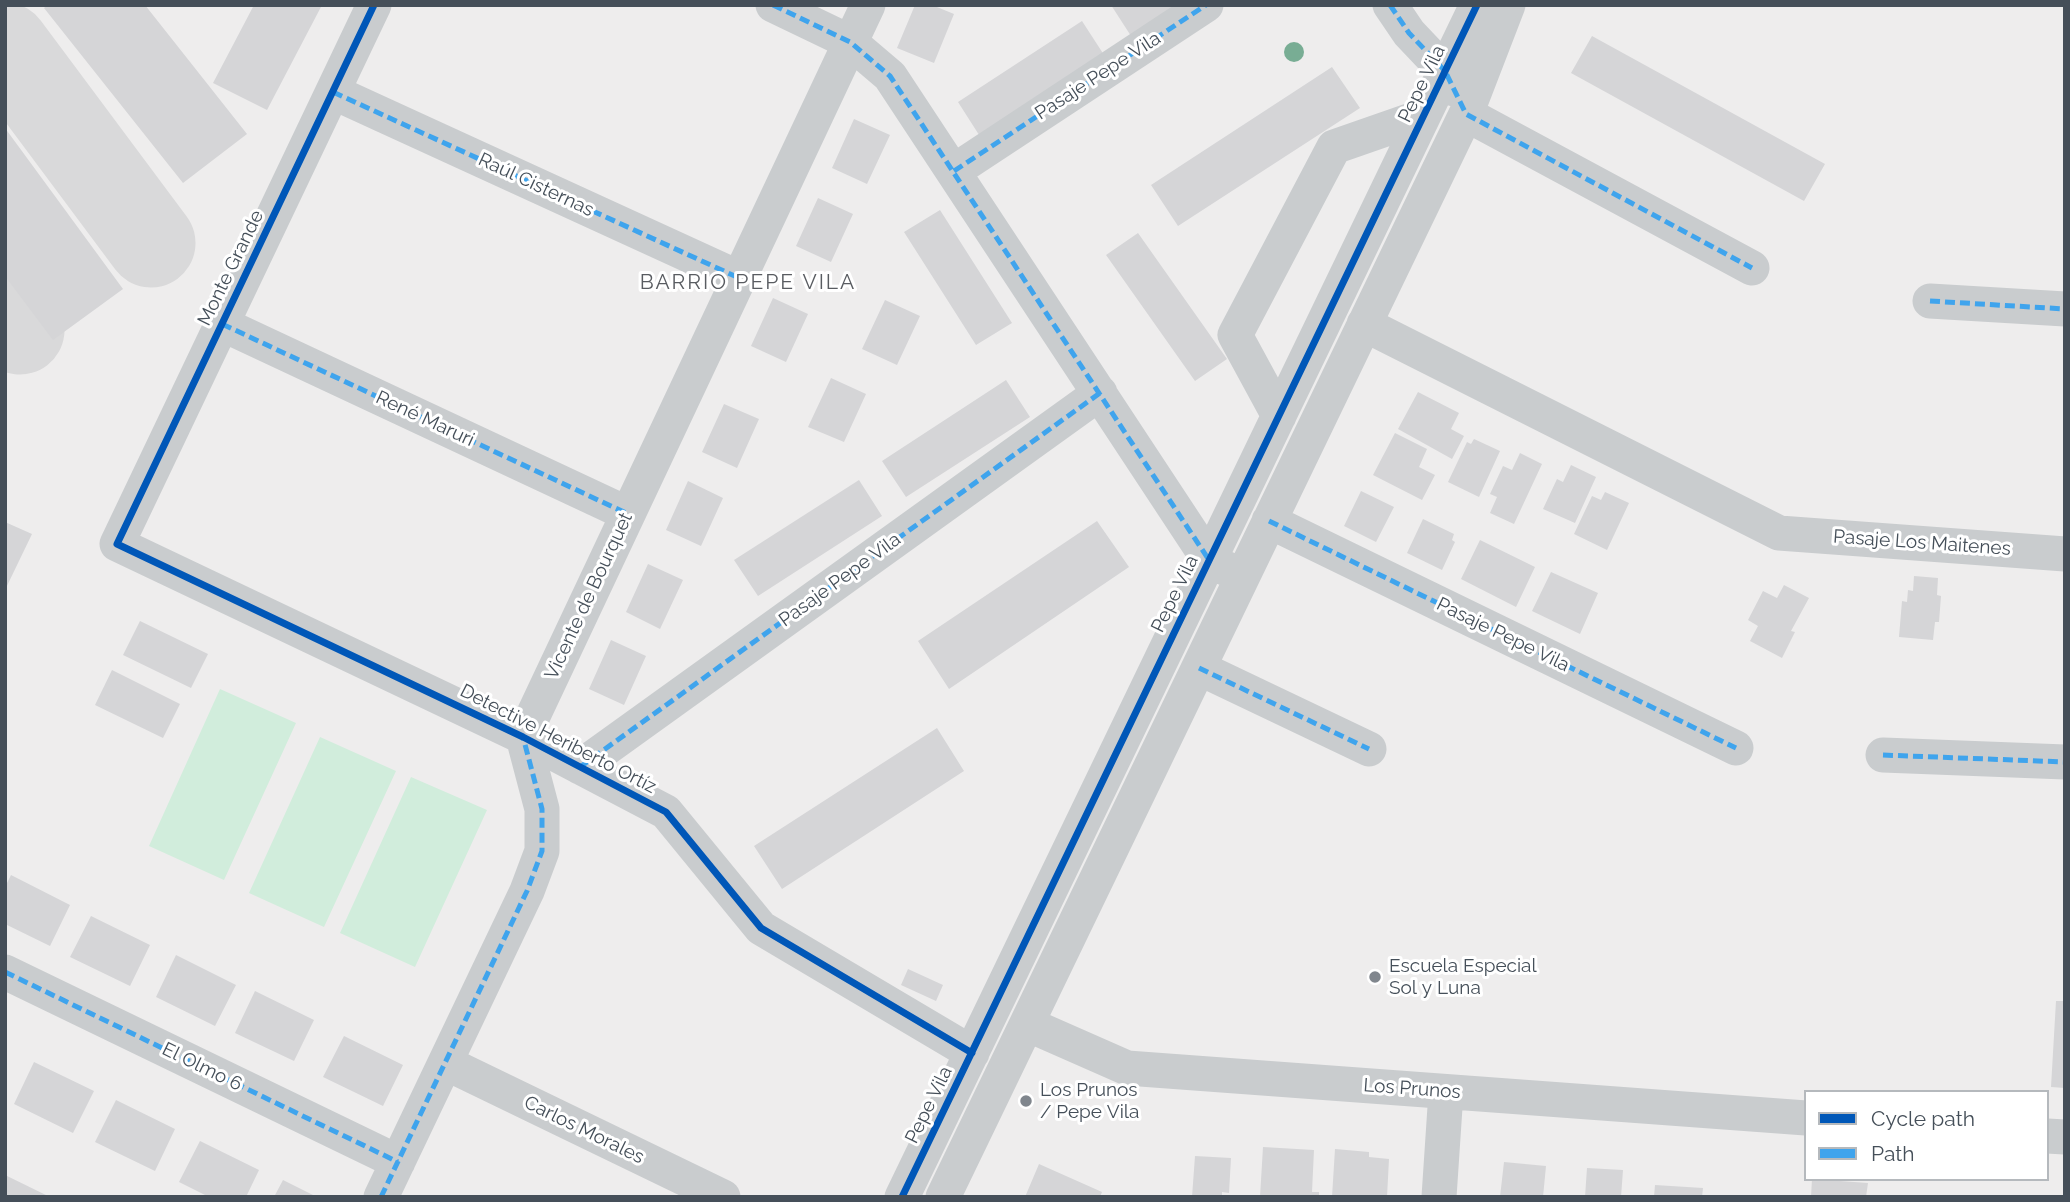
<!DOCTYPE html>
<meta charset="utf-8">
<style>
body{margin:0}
#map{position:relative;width:2070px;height:1202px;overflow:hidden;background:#eeeded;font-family:Raleway,sans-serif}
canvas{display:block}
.frame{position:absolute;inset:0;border:7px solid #454f59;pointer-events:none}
.legend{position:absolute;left:1804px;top:1090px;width:245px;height:91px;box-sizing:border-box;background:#fff;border:2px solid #b5b9bd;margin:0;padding:9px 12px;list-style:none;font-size:21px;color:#454f59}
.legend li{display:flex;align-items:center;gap:14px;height:35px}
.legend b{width:35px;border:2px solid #b5b9bd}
</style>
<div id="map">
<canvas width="2070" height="1202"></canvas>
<div class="frame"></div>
<ul class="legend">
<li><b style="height:9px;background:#0057b8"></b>Cycle path</li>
<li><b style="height:9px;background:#3fa4ed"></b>Path</li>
</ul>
</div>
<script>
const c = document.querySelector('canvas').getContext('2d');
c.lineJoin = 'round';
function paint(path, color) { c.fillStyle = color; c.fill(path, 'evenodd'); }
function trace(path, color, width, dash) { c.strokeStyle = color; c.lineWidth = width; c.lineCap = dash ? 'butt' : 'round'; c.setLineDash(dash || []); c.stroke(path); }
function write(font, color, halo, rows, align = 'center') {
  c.font = font + ' Raleway,sans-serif'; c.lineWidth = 6; c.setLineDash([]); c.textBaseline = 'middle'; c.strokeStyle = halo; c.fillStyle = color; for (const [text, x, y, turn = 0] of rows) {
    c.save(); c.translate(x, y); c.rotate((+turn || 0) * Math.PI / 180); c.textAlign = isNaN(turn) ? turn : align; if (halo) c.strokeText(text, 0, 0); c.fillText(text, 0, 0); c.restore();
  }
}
paint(new Path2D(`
 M220,689L296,723L224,880L149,846Z
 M320,737L396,771L324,927L249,893Z
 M411,777L487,810L415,967L340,933Z`), '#d1eddc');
trace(new Path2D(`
 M5,47L151,243
 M5,311L20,330`), '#d9d9da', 89);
paint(new Path2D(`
 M47,5H145L247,134L183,183L44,8Z
 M254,5H322L267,110L213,83Z
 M915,5H932L954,14L934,63L897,48Z
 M1111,5H1178L1131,36Z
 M1082,21L1106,58L981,138L958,102Z
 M1592,36L1825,164L1804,201L1571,73Z
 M1332,67L1360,108L1178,226L1151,185Z
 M854,119L890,135L867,184L832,168Z
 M5,128L123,289L53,340L5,276Z
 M818,198L853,214L831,262L796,246Z
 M940,210L1012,323L976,345L904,232Z
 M1138,233L1227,359L1195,381L1106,255Z
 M773,298L808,314L786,362L751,346Z
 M885,300L920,316L897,365L862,349Z
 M831,378L866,394L844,442L808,427Z
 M1006,380L1030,417L906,497L882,461Z
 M1418,392L1459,413L1451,429L1464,436L1452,459L1398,429Z
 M724,404L759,419L737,468L702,452Z
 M1395,433L1427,449L1419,467L1435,475L1422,500L1373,475Z
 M1474,439L1500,451L1479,497L1448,482L1467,442L1471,444Z
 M1520,453L1542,464L1514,524L1490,513L1497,497L1490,494L1503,466L1512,470Z
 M1571,465L1596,477L1575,523L1543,509L1557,479L1563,482Z
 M859,480L882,516L758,596L734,560Z
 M688,481L723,498L701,546L666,530Z
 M1361,491L1394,507L1376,542L1344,526Z
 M1605,492L1629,503L1607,550L1574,534L1592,496L1601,500Z
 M1423,519L1454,534L1452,540L1455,542L1442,570L1407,553Z
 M1097,521L1129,567L949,689L918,641Z
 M5,522L32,534L5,590Z
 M1480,540L1535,567L1516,607L1461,579Z
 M648,564L683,580L660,629L626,612Z
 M1551,572L1598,593L1580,634L1532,611Z
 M1914,576L1938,578L1937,595L1941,596L1939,622H1935L1933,640L1899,637L1902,601L1907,602L1908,590L1913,591Z
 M1784,585L1809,598L1791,631L1795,632L1782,658L1750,641L1758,626L1748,620L1763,591L1777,598Z
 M140,621L208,654L191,688L123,655Z
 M611,640L646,656L624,705L589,689Z
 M112,670L180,704L163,738L95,705Z
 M937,728L964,771L782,889L754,846Z
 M11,875L70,905L50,946L5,924V887Z
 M91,916L150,945L130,986L70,957Z
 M176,955L236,985L215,1026L156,997Z
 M908,969L943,985L936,1001L901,985Z
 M255,991L314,1020L294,1061L235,1033Z
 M2056,1001H2065V1088L2051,1087Z
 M344,1036L403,1065L383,1106L323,1077Z
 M34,1062L94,1091L73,1133L14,1104Z
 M116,1100L175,1129L155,1171L95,1142Z
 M200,1141L259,1170L246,1197H209L179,1182Z
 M1263,1147L1314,1150L1312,1192H1319V1197H1260Z
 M1335,1149L1369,1152V1157L1389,1159L1387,1197H1332Z
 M1195,1156L1231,1158L1229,1193L1222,1192V1197H1192Z
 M1504,1162L1546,1166L1543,1197H1500Z
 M1039,1164L1102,1192L1100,1197H1025Z
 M1587,1168L1623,1170L1621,1197H1585Z
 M5,1175L50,1197H5Z
 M1812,1179L1868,1183L1866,1197H1811Z
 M283,1180L317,1197H274Z
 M1655,1185L1703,1188L1702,1197H1654Z`), '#d5d5d7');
trace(new Path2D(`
 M374,5L117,544L523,737L666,812L761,928L972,1053
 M773,5L850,42L890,76L1209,560L1227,569
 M1390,5L1409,33L1445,71L1454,89
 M333,92L739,278
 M1466,114L1752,268
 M954,171L1206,5
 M1930,301L2065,309
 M222,324L628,514
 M1364,324L1779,533L2065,554
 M1279,416L1235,335L1334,147L1423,116
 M1269,521L1736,748
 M1199,668L1369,749
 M1883,755L2065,762
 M580,767L1100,393
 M5,972L398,1162
 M1027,1024L1127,1068L1806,1118
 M446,1063L723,1197
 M2047,1136L2065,1137
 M381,1197L527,891L542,851V809L523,737L868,5
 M902,1197L1477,5
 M943,1197L1466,114L1508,5
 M1439,1197L1446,1092`), '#c9ccce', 35);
trace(new Path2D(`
 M773,5L850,42L890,76L1209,560
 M1390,5L1409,33L1445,71L1466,114L1752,268
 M333,92L739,278
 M954,171L1206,5
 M1930,301L2065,309
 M222,324L628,514
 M1269,521L1736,748
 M1199,668L1369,749
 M1883,755L2065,762
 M580,767L1100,393
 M5,972L398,1162
 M381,1197L527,891L542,851V809L523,737`), '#3fa4ed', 5, [10, 5]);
trace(new Path2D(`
 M374,5L117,544L523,737L666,812L761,928L972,1053
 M902,1197L1477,5`), '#0057b8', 7);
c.fillStyle = '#78ad94';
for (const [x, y] of [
 [1294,52]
]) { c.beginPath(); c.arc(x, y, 10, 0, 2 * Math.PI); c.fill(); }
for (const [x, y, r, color] of [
 [1375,977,7,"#80868d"],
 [1026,1101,7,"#80868d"]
]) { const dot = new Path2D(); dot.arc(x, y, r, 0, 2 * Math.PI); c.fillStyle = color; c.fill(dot); trace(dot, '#fff', 2.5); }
write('19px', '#454f59', '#fff', [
 ["Pasaje Pepe Vila",1098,76,-33],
 ["Pepe Vila",1422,84,-64],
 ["Raúl Cisternas",536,185,25],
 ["Monte Grande",231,268,-64],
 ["René Maruri",425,419,25],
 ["Pasaje Los Maitenes",1922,543,4],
 ["Pasaje Pepe Vila",840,580,-36],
 ["Pepe Vila",1175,594,-64],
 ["Vicente de Bourquet",589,596,-65],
 ["Pasaje Pepe Vila",1503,635,26],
 ["Detective Heriberto Ortíz",558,739,27],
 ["El Olmo 6",202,1067,26],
 ["Los Prunos",1412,1089,4],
 ["Pepe Vila",929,1105,-64],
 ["Carlos Morales",584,1130,26]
]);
write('19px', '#454f59', '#fff', [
 ["Escuela Especial",1389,966],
 ["Sol y Luna",1389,988],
 ["Los Prunos",1040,1090],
 ["/ Pepe Vila",1040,1112]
], 'left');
c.letterSpacing = '2px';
write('21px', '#595c61', '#fff', [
 ["BARRIO PEPE VILA",748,283]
]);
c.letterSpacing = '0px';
</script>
